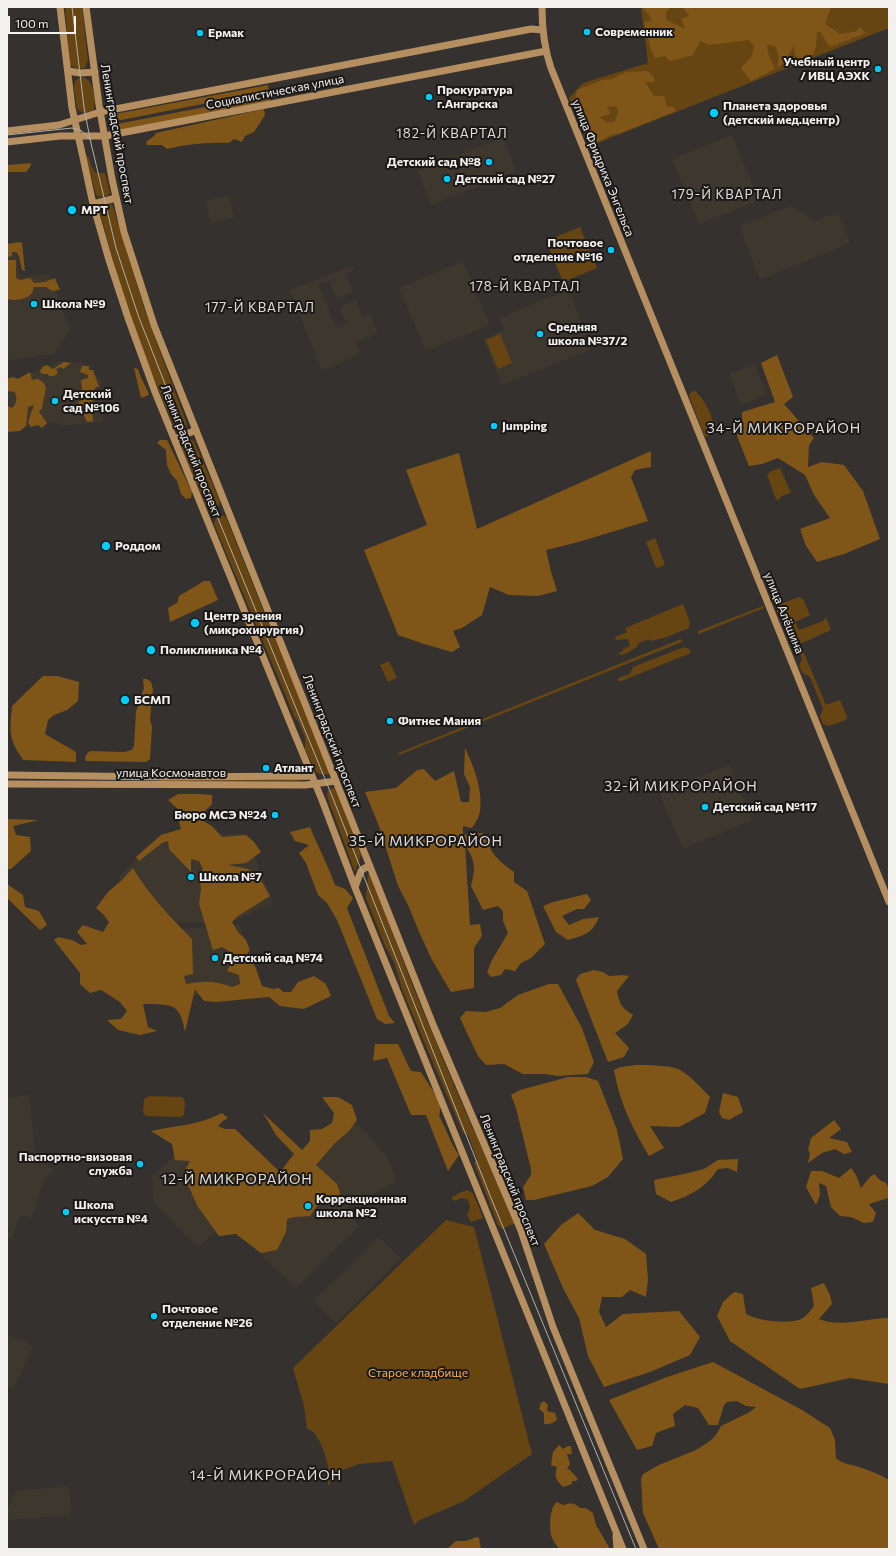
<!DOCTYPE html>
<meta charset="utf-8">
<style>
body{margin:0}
#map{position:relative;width:896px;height:1556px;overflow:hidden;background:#34312e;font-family:Commissioner,sans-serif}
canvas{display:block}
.frame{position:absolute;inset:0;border:8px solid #f3f1ee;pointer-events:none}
.scale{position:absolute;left:8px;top:16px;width:68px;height:18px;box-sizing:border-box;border:2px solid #f3f1ee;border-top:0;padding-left:5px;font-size:12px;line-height:14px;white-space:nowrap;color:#f3f1ee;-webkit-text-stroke:3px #1b1918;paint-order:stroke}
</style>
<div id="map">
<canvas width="896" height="1556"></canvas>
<div class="frame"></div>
<div class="scale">100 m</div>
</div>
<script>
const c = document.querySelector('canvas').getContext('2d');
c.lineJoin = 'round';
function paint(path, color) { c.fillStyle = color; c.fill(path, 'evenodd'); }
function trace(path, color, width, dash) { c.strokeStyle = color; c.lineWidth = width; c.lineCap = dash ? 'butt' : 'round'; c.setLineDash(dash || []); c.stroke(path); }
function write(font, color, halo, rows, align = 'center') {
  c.font = font + ' Commissioner,sans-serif'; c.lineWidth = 4; c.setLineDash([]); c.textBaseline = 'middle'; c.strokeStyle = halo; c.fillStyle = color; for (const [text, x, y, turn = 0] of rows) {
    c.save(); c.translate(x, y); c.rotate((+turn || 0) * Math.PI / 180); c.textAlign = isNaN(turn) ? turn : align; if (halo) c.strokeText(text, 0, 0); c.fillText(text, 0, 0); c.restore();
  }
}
paint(new Path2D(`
 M732,135L759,200L699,224L672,159Z
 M503,137L516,171L431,205L417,171Z
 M228,195L234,217L211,224L205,201Z
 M790,206L804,213L814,221L838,212L850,243L760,280L739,226Z
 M7,245H15L20,277L50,274L70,330L54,354L7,360Z
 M463,261L490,325L426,351L399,288Z
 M351,266L355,270L346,274L353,292L336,299L329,280L319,284L336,328L346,324L339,307L356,300L363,317L373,313L371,319L378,333L356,343L360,354L322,371L290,290Z
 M565,291V292L569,291L592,349L502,385L483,339L504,330L499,318Z
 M61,361L84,363L101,380L103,422L62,426L57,422L9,429V381Z
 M754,364L767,394L741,405L729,374Z
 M729,765L752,820L683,849L659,793Z
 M162,834H246L273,903L230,923H167L120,880V875Z
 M239,924L262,987L184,997L179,929Z
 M29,1095L35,1152L53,1171L43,1182L32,1218L20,1215L12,1239L7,1238V1098Z
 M358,1124L387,1156L397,1182L352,1204L346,1208L359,1226L296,1288L238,1233L348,1126Z
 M195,1145L216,1231L198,1248L154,1202L152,1176L182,1148Z
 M379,1237L401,1259L336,1323L314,1301Z
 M7,1335L24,1340L33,1347L14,1388L7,1387Z
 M69,1486L71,1515L7,1520V1509L16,1491Z`), '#3e372e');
paint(new Path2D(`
 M65,7H82L88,60L85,68L77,69L70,65Z
 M641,7H889V28L590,146L569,98L583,83L648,63Z
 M82,77C95,80 95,100 94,110L83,113L77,109L74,88L75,81L79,78Z
 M86,156L89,157L91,166L96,173H105L110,193C106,198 101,198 96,195Z
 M109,203L111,204L113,207L145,311L187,424L186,428L178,430L174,426L146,359L126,303L116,272L99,209L102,206Z
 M580,227L597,268L563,282L546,241Z
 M500,334L512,363L498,369L486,340Z
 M695,391C705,399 717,422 712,434L705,437L689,396L691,392Z
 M190,439L194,441L220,501L219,506L210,508L206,506L182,448L184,441Z
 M780,468L791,493L781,496L779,500L776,499L767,475L771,471Z
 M222,515L226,517L264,612L331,774L321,775L316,772L305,749V738L298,721L295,718L214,524L216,518Z
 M655,538L665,565L656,568L646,542Z
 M799,597L803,599L810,615L795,622L799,630L823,621L826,617L831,630L800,644L826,705L840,700L847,716L846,720L829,726L823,724L820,717L823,709L810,677L803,673L799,666L802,659L797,645L790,643L776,608L777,605Z
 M683,604L690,622L689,628L664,638L651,641L650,639L638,643V646L629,652L622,655L618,653L623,651V649L630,646L628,639L616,640L615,637L627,632L625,628Z
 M763,606L764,608L699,634L698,633V631Z
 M681,639L682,642L399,755L398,753Z
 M684,647L689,649L691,653L619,682L618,678L630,674L633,667Z
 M389,661L397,678L388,682L380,665Z
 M160,779H301V781H160Z
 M336,787L361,855L355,872L327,796L328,790Z
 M368,874H370L415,992L455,1088L514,1221V1224L502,1229L498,1225L474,1163L477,1159L468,1135L463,1133L403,992L394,962L386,948L366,898Z
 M149,1096L182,1097L185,1101L184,1115L180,1117L146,1116L143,1112L144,1099Z
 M467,1190L473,1193L483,1218L471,1222L467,1215L470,1208L468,1200L462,1198L454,1201L451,1198L459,1193Z
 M446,1220L474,1227L532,1454L464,1501L418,1521L414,1525L392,1461L359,1464L337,1472L328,1486C328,1480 329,1472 328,1466C326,1456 318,1430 307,1429L304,1406L293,1368Z`), '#674513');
paint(new Path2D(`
 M642,7H671L666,12V19C672,24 679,25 685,29L681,19L689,16L684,9L685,7H831L825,24L840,34L854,32L860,27L866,33L830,47L820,32H817L816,47L813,55L800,59L795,55L794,45L785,62L777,68L779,58L776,47L767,44L768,53L775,69L751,81L741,68L752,56L754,46L749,40L710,45L700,41L693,55L670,61L665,56L655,58L651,50L644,22L652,21L650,16Z
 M648,71L654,78V82H645L654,96H664L667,106L674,107L676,111L620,133L610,135L600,141L590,142L574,107L577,90L603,80L612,79L626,72ZM617,106L618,113L615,121L608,123L599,117L610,114V112L607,107Z
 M268,85L270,101L118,131L117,124L257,97L258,93L116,121L115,114Z
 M264,109L265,115L254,132L245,136L242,142L234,139L229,143C209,142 187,144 167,149L162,145H147L146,142L154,136L156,133Z
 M31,163L30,167L26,172H7V165Z
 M20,242L22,243L25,271L22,270L19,256L16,252H12V256L7,257V244Z
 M7,260H16V278L20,280L30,278L34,283L45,282L55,278L60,290L52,291L46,287H34C33,289 33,292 32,293C27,300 14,301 7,299Z
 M777,355L793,397L784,404L814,438L809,445L808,467L822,462L844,465L863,491L880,539L844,554L817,562L806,546L800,529L830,518L814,495L805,475L778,458L762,464L749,466L737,436L742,421V412L775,402L761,363Z
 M64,362L71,363L63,369L61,367L56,369L58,373L54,376H49L48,374H43L40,372L42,367L47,365L53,369Z
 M82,366H89V370H93L99,387H96L91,395L95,407L92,410L93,421L87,422L84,415L83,405L79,404L78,402L82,400L83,397L81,380L88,378V375L80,372Z
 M134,368L138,369C140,378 146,386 149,394L147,396L141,398Z
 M30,372L32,380L38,379L44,383L46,388L42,408L39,412L47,423L42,428L38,425L31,427L28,422L34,405L28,407L26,426L20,431L7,432V406L12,408C17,403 17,399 15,392L7,391V379L13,377L18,379Z
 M160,440H167L192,492L191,498L186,499L181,494L177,481L171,474L167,465L166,450L157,443Z
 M651,451V467L635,470L631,477L648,521L575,543L546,550L551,572L557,591L538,596L509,595L490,587L482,615L462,628L453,631L460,647L452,652L424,644L398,635L364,550L427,525L406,470L459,453L477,529Z
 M204,581H210L218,600L170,622L168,608L177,603L179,596Z
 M43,676H57L79,682L78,701L67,710L54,715L48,720L45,734L76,752V762L23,760C20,755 17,751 15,747C8,734 11,719 12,706Z
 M143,679H147L151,682L153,689L150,720L152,726L150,759L146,762L86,761L85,759L86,755L90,751L124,752L132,750L134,746L136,711L140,702V697L144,689Z
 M465,748C474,767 483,790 480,811C479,818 475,823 472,828L463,826V835L483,833C488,840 488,843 491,850C496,859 506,866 514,872V882L527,891L545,944L531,958L521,963L515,971L505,969L501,975L491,977L487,972L492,960L508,933L503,921V911L498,906L483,910L471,886C476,867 475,861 465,845L470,925L480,924L482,936L474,948V988L451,992L432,960L420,934L408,905L398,886L379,826L365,792L396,788L417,770L424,769L435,781L454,771L461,802H469L470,787L464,774Z
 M178,794H198L212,795V804L205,811L207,816L203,821L212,826L222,837L246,835L254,842L261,852L246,863L228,865L248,869L259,877L270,896L238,916L232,922L238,932L246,940L250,950L246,955L255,966L262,986L273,989L279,988L283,992H291L298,982L314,976L326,984L331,996L304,1009L280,1006L269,997L216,1002L204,1001L195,989L185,1032C180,1001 170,1005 143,1004L148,1027L157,1031L140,1035L118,1030L107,1020L121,1019L127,1011L120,1002L101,990L90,993L80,984V973L54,940L58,937L72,940L81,945L87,944L77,932L83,925L103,932L109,922L103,914L96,908L108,892L123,879L133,868C148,894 171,918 192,939L193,974L184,976L186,984C206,981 212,980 232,987L240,984L239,975L227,971L230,965L237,961L236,955L222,947L213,950L199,904L201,889L200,878L203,869L199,861L191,859V872L169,849L168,841L162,843L139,861L136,857L161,835L181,829L179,821L182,813L168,800Z
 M7,819L39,820L13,826L16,835L30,837L31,851L11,869H7Z
 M310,827C318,847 328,865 335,885L345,889L353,898L347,908L389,1016L395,1023L385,1024L377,1019L337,920L327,903L318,895L306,863L299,853L309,845L295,841L290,832Z
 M7,884L23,895L25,907L39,911L47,925L40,930L7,898Z
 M587,894L591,900L584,909H577L562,916L569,925L583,919L599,917C592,934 585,935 568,940L556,932L543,906L553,902Z
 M594,970L603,972L609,976L623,975L629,976L617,991C620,1005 621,1007 633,1015L628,1024L615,1033L629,1048L624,1057L608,1062L576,980L580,974Z
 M549,984H558L582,1028L594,1062L588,1074L558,1076L545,1074H523L504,1064L486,1065L478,1056L460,1018L466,1011L485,1012L500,1008L518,995Z
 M375,1044H398L411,1071L421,1072C428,1085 445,1102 439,1116C447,1129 450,1143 459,1155L448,1171L426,1115H411L387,1058L373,1061Z
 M637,1065C647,1065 671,1065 680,1070C691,1076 701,1088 710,1097L705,1113L679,1127L650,1126L664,1148L649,1156C632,1127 620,1104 614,1070L620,1067Z
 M568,1077H586L598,1081L617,1130L623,1159L608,1177L592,1186L534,1200H526L523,1187L531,1175V1169L516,1108L511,1095L520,1090Z
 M723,1093L738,1097L743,1112L729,1120L722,1118L719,1112Z
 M322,1097H338L352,1105L357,1120L349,1131L334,1144L316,1165L337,1184L340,1192L339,1206L319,1203L310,1216C302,1217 295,1216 287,1219L286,1232L277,1250L261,1253L236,1234L219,1236L198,1207L183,1174L190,1161L175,1160L172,1144L151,1131C178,1125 196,1126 222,1113L228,1118L223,1121L218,1126L225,1129H235L280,1172L294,1154L276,1135L263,1113L302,1150L310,1141V1130L322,1129L332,1123L334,1113Z
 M834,1120L841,1129L829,1138L847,1142L852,1152L844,1154L835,1149L822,1153L808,1163L810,1153L808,1150L811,1138Z
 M738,1159L737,1172L728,1168L718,1169C706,1187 692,1195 671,1202L656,1194L654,1180L684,1174L704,1169L718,1160Z
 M851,1168L856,1175L861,1188L869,1178L874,1174L881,1181L885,1182L889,1188V1198L869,1204L876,1213L873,1222L864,1223L851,1217L840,1216L831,1207L826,1186L819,1183L820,1195L816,1205L806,1187L811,1171H822L839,1178Z
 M578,1213L595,1230L625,1239L646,1254L648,1280L646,1297L630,1290L622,1297H602L599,1312L606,1327L623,1314L679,1311L700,1337L690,1355L650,1372L604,1387L588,1356L579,1318L563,1288L544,1244L561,1225Z
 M824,1283L830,1295L832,1304L819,1319C842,1328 866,1318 889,1318V1384L850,1378L800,1389L730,1341L717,1316L723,1302L734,1292L743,1294L746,1314C757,1321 792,1325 803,1318C807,1315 811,1310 814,1306L811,1288Z
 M713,1362L802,1410L830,1428L835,1440L836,1458C843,1464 848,1464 856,1466C868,1470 879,1474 889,1480V1549H659L643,1513L641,1479L643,1474L659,1465L696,1450L710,1441L716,1435L721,1426L748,1413L756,1407L746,1406L737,1401L727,1402L724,1405L718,1425H709L698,1408L685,1405L673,1414L675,1426L656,1433L652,1446L637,1450L609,1400L667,1377Z
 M544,1401L548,1405L547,1411L555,1413L557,1420C553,1423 549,1425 544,1424V1413L539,1409L541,1403Z
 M559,1445L563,1449L568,1446H571L572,1454H567L570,1464L567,1469L570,1470L578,1479L576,1481H572V1484L563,1487C556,1480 554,1477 557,1467L551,1465L553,1452Z
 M557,1502L563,1505C570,1503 574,1502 580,1508H586L593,1513L596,1525L610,1549H559C557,1546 554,1542 552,1538C549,1531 549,1507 557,1502Z
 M477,1537L479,1538L481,1549H447L456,1541H466Z`), '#805618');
trace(new Path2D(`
 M60,7L72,108L84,162L93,204L109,260L128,318L155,392L295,735L322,800L356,890L623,1549
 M86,7L99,105L112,179L124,232L154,325L434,1027L520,1228L553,1327L644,1549
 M542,7C542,28 544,48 551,68L889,902
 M68,71L80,73L95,72
 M7,131L59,125L100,112L531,29L542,30
 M7,142L60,136H105L546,51
 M93,204L116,198
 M175,439L196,430
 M7,775L165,777L312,776
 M7,784L306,785L336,781
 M355,887L361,871L363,869L369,866
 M616,1536L617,1549`), '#b68f60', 7);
trace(new Path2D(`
 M72,7L84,107L90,139L116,248L138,315L208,494L332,796L489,1193L636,1549
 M7,135L72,128L82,131L91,140`), '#b1afac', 1);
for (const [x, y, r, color] of [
 [587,32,4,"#00cbf8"],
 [200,33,4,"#00cbf8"],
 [878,69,4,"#00cbf8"],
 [429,97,4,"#00cbf8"],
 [714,113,5,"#00cbf8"],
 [489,162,4,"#00cbf8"],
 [447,179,4,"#00cbf8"],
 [72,210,5,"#00cbf8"],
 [611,250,4,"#00cbf8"],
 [34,304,4,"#00cbf8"],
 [540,334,4,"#00cbf8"],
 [55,401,4,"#00cbf8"],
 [494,426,4,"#00cbf8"],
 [106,546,5,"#00cbf8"],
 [195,623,5,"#00cbf8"],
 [151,650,5,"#00cbf8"],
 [125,700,5,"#00cbf8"],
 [390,721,4,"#00cbf8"],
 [266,768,4,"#00cbf8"],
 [705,807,4,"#00cbf8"],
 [275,815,4,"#00cbf8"],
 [191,877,4,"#00cbf8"],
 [215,958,4,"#00cbf8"],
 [140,1164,4,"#00cbf8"],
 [308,1206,4,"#00cbf8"],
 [66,1212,4,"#00cbf8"],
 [154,1316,4,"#00cbf8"]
]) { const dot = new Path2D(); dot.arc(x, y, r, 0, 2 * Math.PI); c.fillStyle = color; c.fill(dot); trace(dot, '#1b1918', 1.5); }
write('bold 12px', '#f3f1ee', '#1b1918', [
 ["Современник",595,32],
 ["Ермак",208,33],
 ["Учебный центр",870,62,"right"],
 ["/ ИВЦ АЭХК",870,76,"right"],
 ["Прокуратура",437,90],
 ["г.Ангарска",437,104],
 ["Планета здоровья",723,106],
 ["(детский мед.центр)",723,120],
 ["Детский сад №8",481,162,"right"],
 ["Детский сад №27",455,179],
 ["МРТ",81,210],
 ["Почтовое",603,243,"right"],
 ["отделение №16",603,257,"right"],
 ["Школа №9",42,304],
 ["Средняя",548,327],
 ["школа №37/2",548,341],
 ["Детский",63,394],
 ["сад №106",63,408],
 ["Jumping",502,426],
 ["Роддом",115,546],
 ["Центр зрения",204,616],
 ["(микрохирургия)",204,630],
 ["Поликлиника №4",160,650],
 ["БСМП",134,700],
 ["Фитнес Мания",398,721],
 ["Атлант",274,768],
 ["Детский сад №117",713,807],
 ["Бюро МСЭ №24",267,815,"right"],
 ["Школа №7",199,877],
 ["Детский сад №74",223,958],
 ["Паспортно-визовая",132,1157,"right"],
 ["служба",132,1171,"right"],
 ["Коррекционная",316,1199],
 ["школа №2",316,1213],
 ["Школа",74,1205],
 ["искусств №4",74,1219],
 ["Почтовое",162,1309],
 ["отделение №26",162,1323]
], 'left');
write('12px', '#f3f1ee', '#1b1918', [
 ["Социалистическая улица",275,92,-11],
 ["Ленинградский проспект",117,134,80],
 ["улица Фридриха Энгельса",603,168,68],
 ["Ленинградский проспект",191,451,68],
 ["улица Алёшина",784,613,68],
 ["Ленинградский проспект",332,741,69],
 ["улица Космонавтов",171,773],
 ["Ленинградский проспект",510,1180,68]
]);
write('12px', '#fdb149', '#1b1918', [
 ["Старое кладбище",418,1373]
]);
c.letterSpacing = '1px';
write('13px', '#e0dcd8', '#1b1918', [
 ["182-Й КВАРТАЛ",452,134],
 ["179-Й КВАРТАЛ",727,195],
 ["178-Й КВАРТАЛ",525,287],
 ["177-Й КВАРТАЛ",260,308]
]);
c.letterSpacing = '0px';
c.letterSpacing = '1px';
write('14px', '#e0dcd8', '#1b1918', [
 ["34-Й МИКРОРАЙОН",784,428],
 ["32-Й МИКРОРАЙОН",681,786],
 ["35-Й МИКРОРАЙОН",426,841],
 ["12-Й МИКРОРАЙОН",237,1179],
 ["14-Й МИКРОРАЙОН",266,1475]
]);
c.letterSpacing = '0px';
</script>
